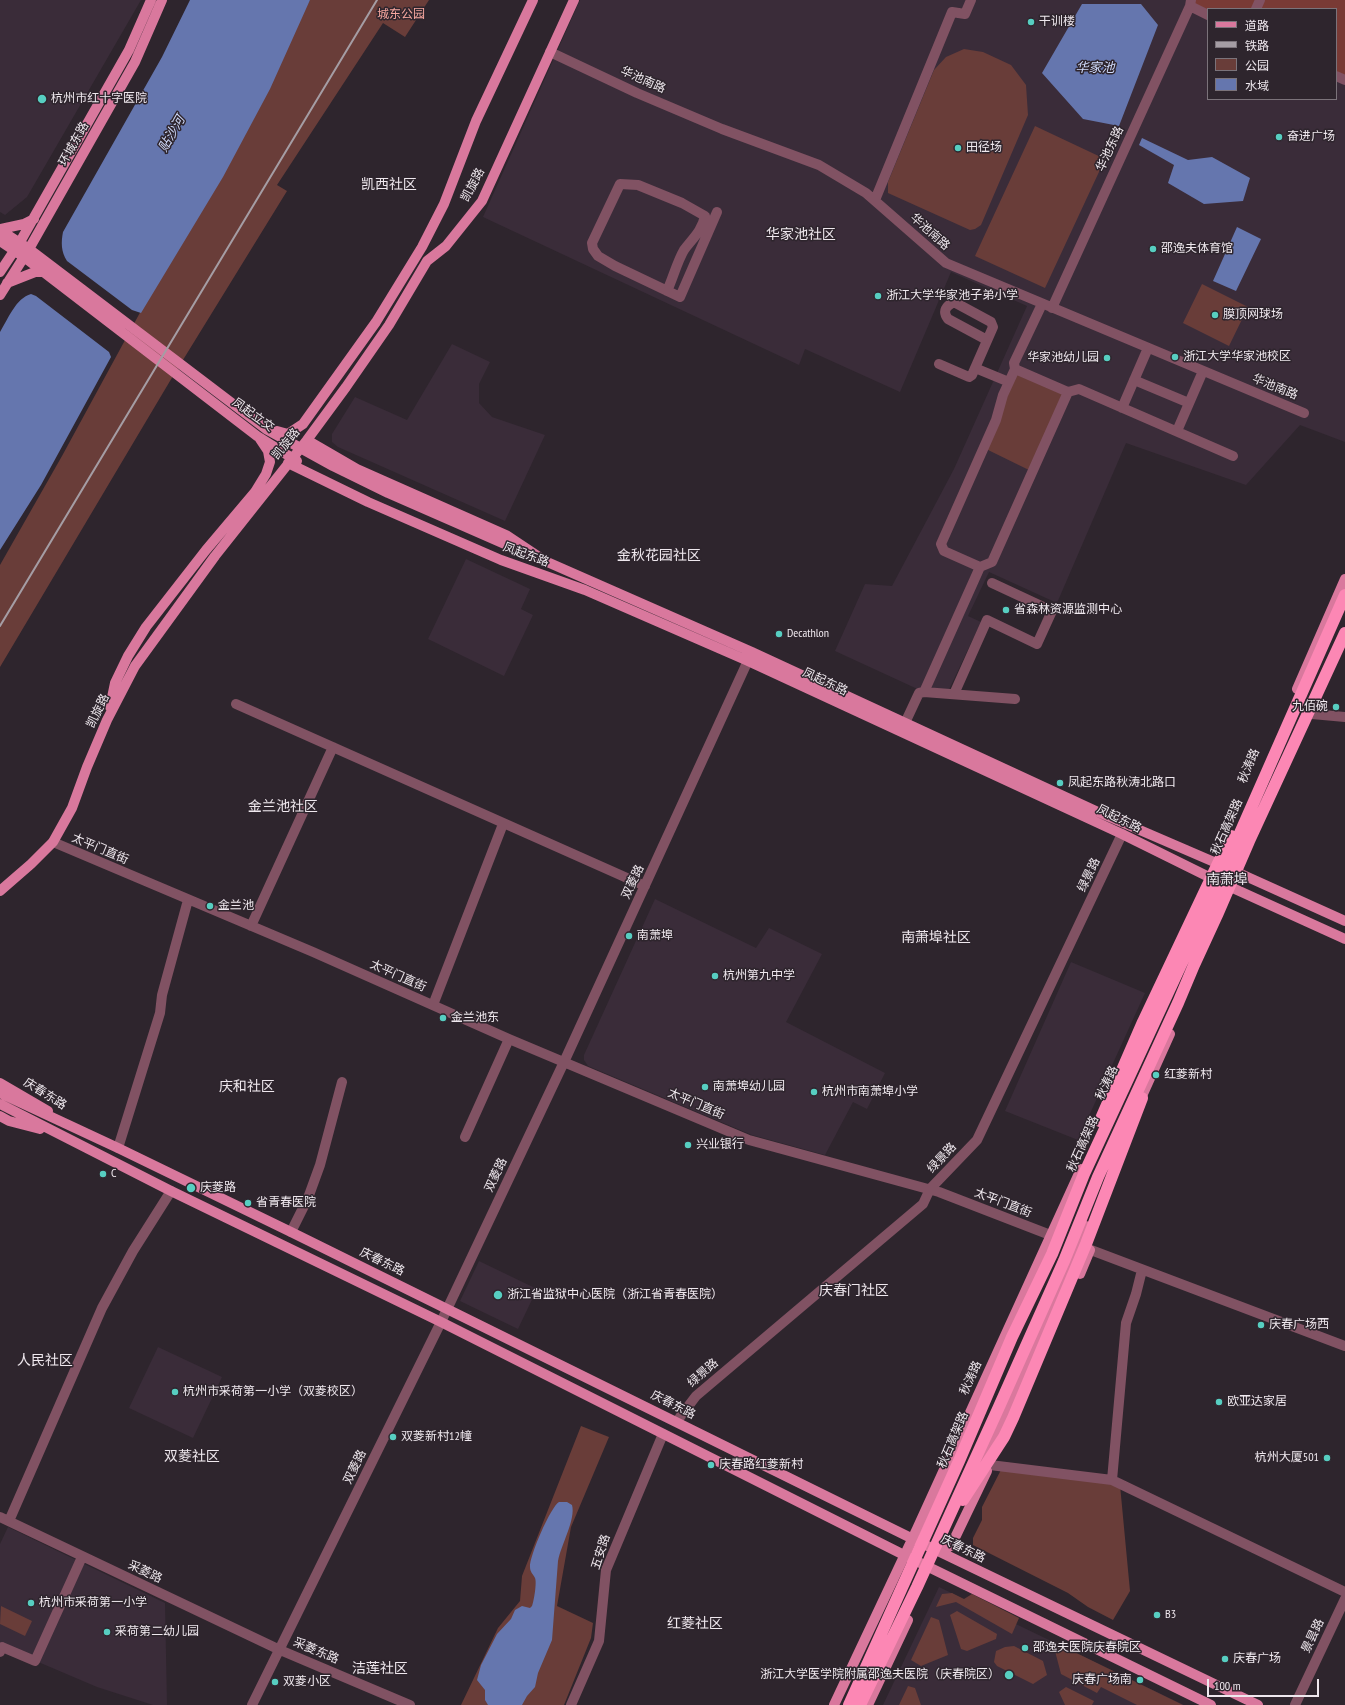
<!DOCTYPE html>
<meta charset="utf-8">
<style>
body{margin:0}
#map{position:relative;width:1345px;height:1705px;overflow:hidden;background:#2e252d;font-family:"PT Sans Narrow","Noto Sans SC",sans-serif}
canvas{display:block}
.legend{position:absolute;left:1207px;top:8px;width:130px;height:92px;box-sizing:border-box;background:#2e252d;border:1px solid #7b737a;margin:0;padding:5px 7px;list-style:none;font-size:12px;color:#efe8ee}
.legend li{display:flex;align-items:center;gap:8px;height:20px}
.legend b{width:20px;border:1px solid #7b737a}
.scale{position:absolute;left:1207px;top:1679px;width:112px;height:18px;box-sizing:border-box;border:2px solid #efe8ee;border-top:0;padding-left:5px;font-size:12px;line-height:14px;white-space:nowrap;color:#efe8ee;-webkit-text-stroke:3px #2e252d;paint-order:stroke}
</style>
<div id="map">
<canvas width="1345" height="1705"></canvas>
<ul class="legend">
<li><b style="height:5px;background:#d9789d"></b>道路</li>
<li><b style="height:5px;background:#a59da4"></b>铁路</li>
<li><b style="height:11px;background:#693d39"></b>公园</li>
<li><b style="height:11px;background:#6576ae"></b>水域</li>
</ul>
<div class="scale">100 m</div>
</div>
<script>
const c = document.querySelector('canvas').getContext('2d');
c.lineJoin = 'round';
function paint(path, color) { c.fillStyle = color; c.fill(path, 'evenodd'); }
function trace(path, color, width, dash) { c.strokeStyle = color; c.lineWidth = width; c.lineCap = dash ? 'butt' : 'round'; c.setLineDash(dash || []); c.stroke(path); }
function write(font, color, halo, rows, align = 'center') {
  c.font = font + ' "PT Sans Narrow","Noto Sans SC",sans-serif'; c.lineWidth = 3; c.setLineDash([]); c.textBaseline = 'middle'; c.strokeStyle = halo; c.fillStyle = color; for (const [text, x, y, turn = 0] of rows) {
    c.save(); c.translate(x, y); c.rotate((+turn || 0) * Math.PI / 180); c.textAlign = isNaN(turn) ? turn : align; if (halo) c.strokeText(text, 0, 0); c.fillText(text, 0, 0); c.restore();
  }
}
paint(new Path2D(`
 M0,0H141L27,197L5,215L0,212Z
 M580,0H1345V442L1300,425L1246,485L1126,443L1057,603L989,572L968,616L981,622L945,698L924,692L835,651L865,584L892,586L954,469L1027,306L951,272L900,392L805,349L799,365L483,217ZM1208,9H1336V99H1208Z
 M452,344L490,362L479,384V403L492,417L545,435L505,521L338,447L332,442V434L355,397L407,420Z
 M466,559L530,589L521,609L533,615L504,676L428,639Z
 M655,899L756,948L769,928L822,954L786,1022L885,1073L867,1109L853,1102L825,1155L752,1135L588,1066L584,1060V1055Z
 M1071,962L1145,993L1078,1140L1005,1111Z
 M479,1261L537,1289L518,1329L460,1301Z
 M158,1347L222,1377L193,1438L129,1408Z
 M8,1527L165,1603L167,1705H153L97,1687L36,1661L0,1644V1544Z
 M939,1587L1184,1705H883Z`), '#3a2c39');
paint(new Path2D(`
 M310,0H429L405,37L383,23L277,185L287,191L170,381L0,667V565L62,456Z
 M964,49L983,52L1011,65L1026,85L1028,115L981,225L975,229L970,230L888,193V182L934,70L946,57Z
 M1035,126L1105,159L1045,288L975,256Z
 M1202,284L1248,307L1229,346L1183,323Z
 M1015,369L1068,392L1033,472L984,448Z
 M581,1426L609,1437L571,1527L557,1606L593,1623L591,1638L564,1705H461L498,1628L520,1601L522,1576Z
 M1005,1462L1120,1485L1130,1591L1113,1620L1088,1607L1068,1593L973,1545V1538L982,1520V1507Z
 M952,1593L964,1599L972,1594L1019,1618L1012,1634L956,1602L936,1607L942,1594Z
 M1,1606L32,1621L25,1636L0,1624Z
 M957,1611L997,1634L996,1639L967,1651L961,1649L950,1615Z
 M931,1617L939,1620L948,1655L921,1666L911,1660Z
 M1058,1644L1183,1705H1137L1101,1687L1097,1693L1061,1674L1055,1651Z
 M1014,1646L1043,1661L1047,1675L1033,1684L997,1666L994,1662L996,1651L1005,1647Z
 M908,1686L915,1688L921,1705H899Z
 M1066,1687L1094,1701L1092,1705H1065L1059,1692Z`), '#693d39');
paint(new Path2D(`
 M1191,0H1345V80L1336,75V9H1208V15Z`), '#793a35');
paint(new Path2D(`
 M190,0H310L270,89L223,177L141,313L132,310L67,261C61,252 61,242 63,232L162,57Z
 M1082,4H1141L1158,25L1119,126L1083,119L1042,73Z
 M1142,138L1188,160L1212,157L1250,178L1243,201L1204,204L1168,183L1174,165L1139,145Z
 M1237,227L1261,239L1236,291L1213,281Z
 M31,294L36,296L109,352L111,357L41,485L0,550V332C8,319 16,298 31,294Z
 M559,1502H567L572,1505C576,1519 561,1545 558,1561L552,1640L538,1673L535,1687L527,1696L522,1705H488L485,1700V1690L477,1680L481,1665L497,1634L511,1619L515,1610L522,1606L530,1608L532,1606C534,1601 537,1582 535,1578C533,1574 530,1572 530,1567C529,1557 551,1506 559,1502Z`), '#6576ae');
trace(new Path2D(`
 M1190,6L1208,15
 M1256,9L1260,0
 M550,52L637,93L722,129L819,165L866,193L946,263L1304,413
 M1336,76L1345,80
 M875,200L952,12L965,14L971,0
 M667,291C673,278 677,262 684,250C692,239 702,231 705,216L682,203L638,185L620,184L592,243L593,249L598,256L615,266L680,297L717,212
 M1052,308L1190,6L1191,0
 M939,364L969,377L972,375L993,327L991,322L954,302C946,306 942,311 948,319L987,340
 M975,368L1009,382
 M1015,369L1014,363L1042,304
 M1134,380L1189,403
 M1122,408L1148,348
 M1177,431L1203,371
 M980,567L944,551L941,544L996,420L1003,395L1015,369L1068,392L1079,389L1233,456
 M924,692L980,567L992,562L1068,392
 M954,694L987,620L1037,644L1052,611L992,583
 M236,704L645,886
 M1312,714L1345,717
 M905,723L919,693L924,692L1015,699
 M53,842L313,952L509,1039L749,1140L939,1192L1058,1238
 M251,926L333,747
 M433,1005L503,824
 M465,1137L509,1039
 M118,1148L160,1013L162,995L188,900
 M291,1232L308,1198L320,1165L342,1082
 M1083,1247L1345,1346
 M677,1421L696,1396L923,1204L930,1189L977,1140L1122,834
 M990,1465L1112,1480L1345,1592
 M1112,1480L1126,1323L1136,1294L1142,1270
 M0,1517L280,1650L410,1705
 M9,1521L102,1308L133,1251L171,1191
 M0,1652L2,1647L35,1661L82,1557
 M252,1705L441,1322L564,1062L751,654
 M571,1705L599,1641L606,1570L663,1434
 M1295,1705L1345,1599`), '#815263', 10);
trace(new Path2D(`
 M0,229L24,224L34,219
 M0,230L29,249L266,429L333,466L388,493L525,553
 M0,241L24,257L257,436L297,461
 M0,272L20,242L129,50L151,0
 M7,283L35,272H44
 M0,295L29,249L135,62L162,0
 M277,431L288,434L303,424L376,322L422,247L444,204L476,121L533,0
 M307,440L357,469L506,535L545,561L752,652L1098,812L1221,865L1345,921
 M288,463L368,502L501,560L585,590L748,661L1122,834L1215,880L1345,939
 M1297,689L1345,579
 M110,707L115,683L128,656L146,627L206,550L255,492L266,474L270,462L268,451L260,439
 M0,891L31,864L53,842L72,808L87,767L107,720L135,666L215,556L307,440L346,387L389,325L427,261L446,246L482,201L574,0
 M0,1083L48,1111
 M0,1093L118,1148L291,1232L913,1539L1258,1705
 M0,1104L171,1191L441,1322L904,1555L1211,1705
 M1138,1105L1170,1034
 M0,1116L9,1121L40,1129
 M1080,1274L1090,1250
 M981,1464L1001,1423L1086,1226
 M939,1551L951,1546L987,1471
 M834,1705L917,1529L1081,1169
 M868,1705L908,1620`), '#d9789d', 10);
trace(new Path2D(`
 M1100,1121L1143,1022L1231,836
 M963,1500L1004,1437L1013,1418L1086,1244L1142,1098
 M849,1705L959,1461L1012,1337L1052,1254L1084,1174L1203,917L1345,595
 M860,1705L917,1587L998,1409L1064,1261L1098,1177L1178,1003L1194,965L1217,915L1249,841L1345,633`), '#fc87b4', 12);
trace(new Path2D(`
 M0,626L377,0`), '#a59da4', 2);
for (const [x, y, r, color] of [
 [1031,22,4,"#57cec1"],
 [42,99,5,"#57cec1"],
 [1279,137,4,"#57cec1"],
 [958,148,4,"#57cec1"],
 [1153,249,4,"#57cec1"],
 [878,296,4,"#57cec1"],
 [1215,315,4,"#57cec1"],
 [1175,357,4,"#57cec1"],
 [1107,358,4,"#57cec1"],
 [1006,610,4,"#57cec1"],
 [779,634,4,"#57cec1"],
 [1336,707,4,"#57cec1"],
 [1060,783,4,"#57cec1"],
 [210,906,4,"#57cec1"],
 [629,936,4,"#57cec1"],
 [715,976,4,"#57cec1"],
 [443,1018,4,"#57cec1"],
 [1156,1075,4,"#57cec1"],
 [705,1087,4,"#57cec1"],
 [814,1092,4,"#57cec1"],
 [688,1145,4,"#57cec1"],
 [103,1174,4,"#57cec1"],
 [191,1188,5,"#57cec1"],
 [248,1203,4,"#57cec1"],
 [498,1295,5,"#57cec1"],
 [1261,1325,4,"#57cec1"],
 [175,1392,4,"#57cec1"],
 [1219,1402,4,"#57cec1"],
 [393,1437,4,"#57cec1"],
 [1327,1458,4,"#57cec1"],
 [711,1465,4,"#57cec1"],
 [31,1603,4,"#57cec1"],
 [1157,1615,4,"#57cec1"],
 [107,1632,4,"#57cec1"],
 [1025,1648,4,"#57cec1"],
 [1225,1659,4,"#57cec1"],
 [1009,1675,5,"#57cec1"],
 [1140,1680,4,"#57cec1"],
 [275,1682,4,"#57cec1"]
]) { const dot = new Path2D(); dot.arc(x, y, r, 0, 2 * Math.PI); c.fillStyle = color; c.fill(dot); trace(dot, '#2e252d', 1.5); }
write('12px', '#f7a79f', '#2e252d', [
 ["城东公园",401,15]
]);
write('12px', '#efe8ee', '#2e252d', [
 ["干训楼",1039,22],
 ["杭州市红十字医院",51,99],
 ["奋进广场",1287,137],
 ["田径场",966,148],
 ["邵逸夫体育馆",1161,249],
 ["浙江大学华家池子弟小学",886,296],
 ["膜顶网球场",1223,315],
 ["浙江大学华家池校区",1183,357],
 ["华家池幼儿园",1099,358,"right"],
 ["省森林资源监测中心",1014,610],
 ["Decathlon",787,634],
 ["九佰碗",1328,707,"right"],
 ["凤起东路秋涛北路口",1068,783],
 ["金兰池",218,906],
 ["南萧埠",637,936],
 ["杭州第九中学",723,976],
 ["金兰池东",451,1018],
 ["红菱新村",1164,1075],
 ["南萧埠幼儿园",713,1087],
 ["杭州市南萧埠小学",822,1092],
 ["兴业银行",696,1145],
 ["C",111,1174],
 ["庆菱路",200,1188],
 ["省青春医院",256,1203],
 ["浙江省监狱中心医院（浙江省青春医院）",507,1295],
 ["庆春广场西",1269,1325],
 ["杭州市采荷第一小学（双菱校区）",183,1392],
 ["欧亚达家居",1227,1402],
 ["双菱新村12幢",401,1437],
 ["杭州大厦501",1319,1458,"right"],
 ["庆春路红菱新村",719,1465],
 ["杭州市采荷第一小学",39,1603],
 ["B3",1165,1615],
 ["采荷第二幼儿园",115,1632],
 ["邵逸夫医院庆春院区",1033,1648],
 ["庆春广场",1233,1659],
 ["浙江大学医学院附属邵逸夫医院（庆春院区）",1000,1675,"right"],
 ["庆春广场南",1132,1680,"right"],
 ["双菱小区",283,1682]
], 'left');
write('12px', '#efe8ee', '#2e252d', [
 ["华池南路",643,80,24],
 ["环城东路",74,144,-61],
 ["华池东路",1110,149,-65],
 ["凯旋路",473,185,-62],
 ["华池南路",930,232,42],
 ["华池南路",1275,387,22],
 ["凤起立交",253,415,36],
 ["凯旋路",286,444,-51],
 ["凤起东路",526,555,20],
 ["凤起东路",825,682,25],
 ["凯旋路",98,711,-64],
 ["秋涛路",1249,766,-67],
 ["凤起东路",1119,819,26],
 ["秋石高架路",1227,827,-66],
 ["太平门直街",100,849,23],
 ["绿景路",1089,875,-65],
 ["双菱路",633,882,-65],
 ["太平门直街",398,976,24],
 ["秋涛路",1107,1083,-65],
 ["庆春东路",45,1094,32],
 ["太平门直街",696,1104,23],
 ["秋石高架路",1083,1144,-66],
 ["绿景路",942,1158,-47],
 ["双菱路",496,1175,-65],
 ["太平门直街",1003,1203,21],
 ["庆春东路",382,1262,26],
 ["绿景路",703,1373,-41],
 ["秋涛路",971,1378,-66],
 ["庆春东路",673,1405,27],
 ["秋石高架路",953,1440,-67],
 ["双菱路",355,1467,-64],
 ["庆春东路",963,1549,26],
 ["五安路",601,1552,-72],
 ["采菱路",145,1572,25],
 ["景昙路",1313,1636,-65],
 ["采菱东路",316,1651,23]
]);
write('italic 13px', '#d1dcfd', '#2e252d', [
 ["华家池",1095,68],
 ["贴沙河",172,134,-60]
]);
write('14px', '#efe8ee', '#2e252d', [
 ["凯西社区",389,185],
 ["华家池社区",801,235],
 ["金秋花园社区",659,556],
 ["金兰池社区",283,807],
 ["南萧埠",1227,880],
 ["南萧埠社区",936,938],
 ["庆和社区",247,1087],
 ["庆春门社区",854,1291],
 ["人民社区",45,1361],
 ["双菱社区",192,1457],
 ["红菱社区",695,1624],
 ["洁莲社区",380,1669]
]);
</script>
